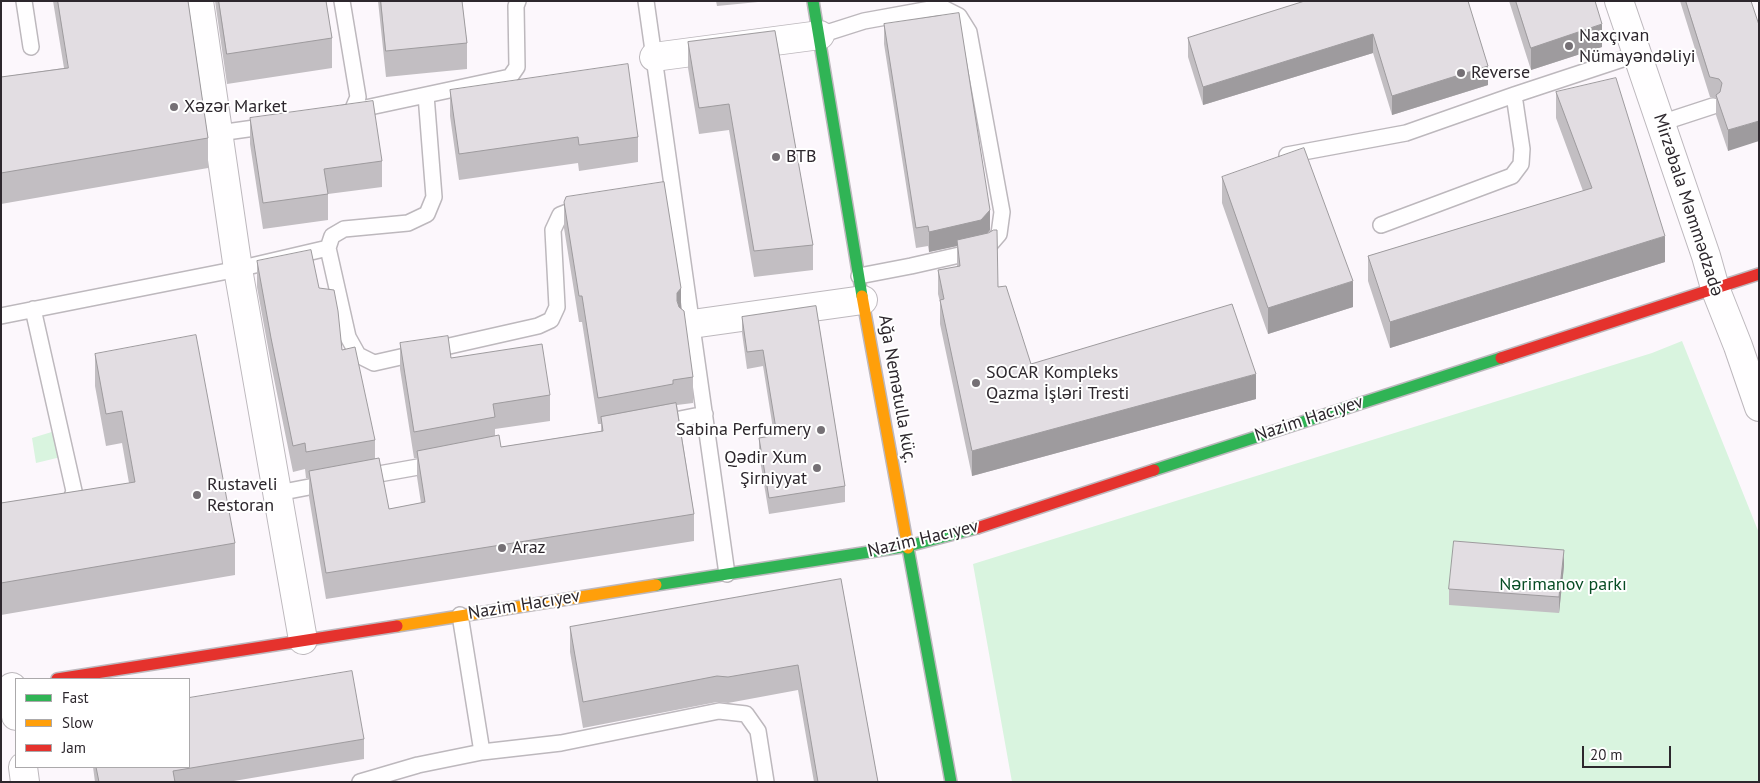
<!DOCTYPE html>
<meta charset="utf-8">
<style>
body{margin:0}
#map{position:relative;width:1760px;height:783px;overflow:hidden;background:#fcf7fc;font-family:"PT Sans",sans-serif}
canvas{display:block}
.frame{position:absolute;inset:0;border:2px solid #2d272d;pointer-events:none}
.legend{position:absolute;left:15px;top:678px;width:175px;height:90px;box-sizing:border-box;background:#fff;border:1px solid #aba9ab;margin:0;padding:6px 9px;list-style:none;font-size:15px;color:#2d272d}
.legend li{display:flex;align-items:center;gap:10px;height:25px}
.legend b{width:25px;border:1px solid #aba9ab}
.scale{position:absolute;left:1582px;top:746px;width:89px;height:22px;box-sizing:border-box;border:2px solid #2d272d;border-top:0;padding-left:6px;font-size:15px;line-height:18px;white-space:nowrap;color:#2d272d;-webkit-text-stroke:4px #fff;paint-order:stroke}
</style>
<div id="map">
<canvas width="1760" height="783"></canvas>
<div class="frame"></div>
<ul class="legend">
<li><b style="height:6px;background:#30b455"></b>Fast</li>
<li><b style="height:6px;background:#ff9f0a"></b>Slow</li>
<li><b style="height:6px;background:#e5322d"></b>Jam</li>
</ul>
<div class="scale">20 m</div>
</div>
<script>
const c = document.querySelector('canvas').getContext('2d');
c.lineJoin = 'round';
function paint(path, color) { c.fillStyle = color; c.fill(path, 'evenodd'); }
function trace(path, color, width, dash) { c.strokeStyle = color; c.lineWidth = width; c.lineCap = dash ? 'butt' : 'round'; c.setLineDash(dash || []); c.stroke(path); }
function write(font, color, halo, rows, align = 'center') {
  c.font = font + ' "PT Sans",sans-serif'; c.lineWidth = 4; c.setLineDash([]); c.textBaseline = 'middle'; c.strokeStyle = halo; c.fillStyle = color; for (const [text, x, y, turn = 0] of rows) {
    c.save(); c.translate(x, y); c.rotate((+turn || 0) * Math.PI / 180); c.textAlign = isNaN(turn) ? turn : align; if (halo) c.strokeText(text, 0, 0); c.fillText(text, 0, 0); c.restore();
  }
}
paint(new Path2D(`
 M1682,341L1759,533V782H1012L973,564L1652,353Z
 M55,431L61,457L36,463L32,438Z`), '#d9f4df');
const lane = new Path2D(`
 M24,1L31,47
 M646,1L727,574
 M820,35L864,21L941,7L959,16L969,32L1002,212L999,234L986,249L911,266L859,276
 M356,110L510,77L517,67L516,6L518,1
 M341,115L352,111L358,97L342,1
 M1661,123L1713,106
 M219,133L269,126
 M1287,155L1406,133L1514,95L1638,54
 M1381,225L1512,176L1521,164L1522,149L1514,95
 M328,248L348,337L358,355L374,363L538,326L551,320L557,307L553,230L560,215L583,206
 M33,309L74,491L67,510
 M1,316L238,269L328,248L332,236L344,229L408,223L427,214L434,197L426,95
 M660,423L705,414
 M362,477L435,464
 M278,493L330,483
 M460,615L482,752
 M360,782L418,765L482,752L561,743L719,711L746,714L758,731L766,782`);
const street = new Path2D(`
 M199,1L238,269L303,640
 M1619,1L1706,256L1715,288L1738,346L1759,407
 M654,57L820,35
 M692,324L863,300
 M12,687L16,716
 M23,767L25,782`);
const fast = new Path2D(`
 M813,1L862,296
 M1154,470L1501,358
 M908,548L951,782
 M656,585L908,546L977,528`);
const slow = new Path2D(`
 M862,296L908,548
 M397,626L656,585`);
const jam = new Path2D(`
 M1501,358L1759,274
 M977,528L1154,470
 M57,679L397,626`);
trace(lane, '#bdb8bd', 18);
trace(street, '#bdb8bd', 30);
trace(fast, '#bdb8bd', 14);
trace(slow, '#bdb8bd', 14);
trace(jam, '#bdb8bd', 14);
trace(lane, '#fffeff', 15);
trace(street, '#fffeff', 28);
trace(fast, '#30b455', 11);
trace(slow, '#ff9f0a', 11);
trace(jam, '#e5322d', 11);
paint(new Path2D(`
 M53,1H188L208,138V168L1,204V77L64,68Z
 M215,1H326L332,38V68L227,84Z
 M378,1H462L467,43V69L386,77Z
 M716,1H758V2L717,6Z
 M1305,1L1488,85L1392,115L1373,53L1203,105L1188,57V38Z
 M1509,1H1595L1602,47L1531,70Z
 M1680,1H1751L1728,151L1716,115V98L1710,97Z
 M884,24L990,230L987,234L998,287L1031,364L1256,399L972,476L940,324V302L938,294V270L957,267V246L929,252L928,246L916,248L884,44Z
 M775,31L813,245V270L754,277L729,130L699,134L688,68V42Z
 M450,90L638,137V162L579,171L578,163L459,180L450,116Z
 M1556,92L1665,262L1390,348L1368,281V256L1583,191L1556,118Z
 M250,118L382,161V187L328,194V220L263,229L250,144Z
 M1222,177L1353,307L1268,334L1222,203Z
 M564,202L681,308L693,377V403L677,405L694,514V541L326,599L309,497V478H306L305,469L293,472L271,364L257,287V261L319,288L375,440V458L389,509L421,503L417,477V458H414L400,369V343L451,358L550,395V421L495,429V436L501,447L601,431V424H598L582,322H579L564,228Z
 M816,306L845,486V502L769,514L759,454V438L774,435L763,366L747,369L742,333V317Z
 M95,354L235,543V575L1,615V503L129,483L122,443L106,446L95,386Z
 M1564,566L1559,613L1449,605V589Z
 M841,579L878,782H814L798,690L728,703L717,702L583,728L570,652V627Z
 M364,739V759L228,782H95L93,767H189Z`), '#c2bec2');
paint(new Path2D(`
 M1602,24V47L1531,70V48Z
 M1373,34V53L1203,105V87Z
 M1488,66V85L1392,115V96Z
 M1759,121V141L1728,151V130Z
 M990,210V230L981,241L957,240V246L929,252V232Z
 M1665,236V262L1390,348V322Z
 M1353,281V307L1268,334V308Z
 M681,288V314L677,301V293Z
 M1256,374V399L972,476V451Z
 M1564,550V566L1559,613V597Z`), '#9e9b9e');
const building = new Path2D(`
 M58,1H188L208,138L1,173V77L68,68Z
 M219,1H326L332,38L227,54Z
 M381,1H462L467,43L386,51Z
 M1305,1H1468L1488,66L1392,96L1373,34L1203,87L1188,38Z
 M1516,1H1595L1602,24L1531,48Z
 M1686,1H1751L1759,25V121L1728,130L1716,95L1720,92L1722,83L1719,79L1710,77Z
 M959,13L990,210L981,220L929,232L928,226L916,228L884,24Z
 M775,31L813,245L754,251L729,104L699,108L688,42Z
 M628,64L638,137L579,145L578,137L459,154L450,90Z
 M1616,78L1665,236L1390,322L1368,256L1592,188L1556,92Z
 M373,101L382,161L324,169L328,194L263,203L250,118Z
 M1304,148L1353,281L1268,308L1222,177Z
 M664,182L681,288L677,293V301L679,307L684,311L693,377L673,380V384L598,398L582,296H579L564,202L566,197Z
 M994,230H997L998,287L1006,286L1031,364L1232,304L1256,374L972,451L940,300L944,299L938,270L960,266L957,240L988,233Z
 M311,250L319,288L334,290L338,311L342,350L355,347L375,440L306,452L305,443L293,446L271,338L257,261Z
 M816,306L845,486L769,498L759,438L777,435L763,350L747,352L742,317Z
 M196,335L235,543L1,583V503L135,482L122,411L106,414L95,354Z
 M448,336L451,358L542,344L550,395L493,404L495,417L414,432L400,343Z
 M676,403L694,514L326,573L309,471L379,458L389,509L425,502L417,451L499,435L501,447L603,431L601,417Z
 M1454,541L1564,550L1559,597L1449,589Z
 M841,579L878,782H818L798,665L728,677L717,676L583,702L570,627Z
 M352,671L364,739L173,771L175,782H99L96,767H189V698Z`);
paint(building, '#e2dde2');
trace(building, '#9e9b9e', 1);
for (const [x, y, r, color] of [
 [1569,46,5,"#757075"],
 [1461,73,5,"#757075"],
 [174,107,5,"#757075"],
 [776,157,5,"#757075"],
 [976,383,5,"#757075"],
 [821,430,5,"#757075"],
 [817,468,5,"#757075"],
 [197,495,5,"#757075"],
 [502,548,5,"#757075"]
]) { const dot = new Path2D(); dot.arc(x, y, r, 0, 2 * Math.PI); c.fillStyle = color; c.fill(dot); trace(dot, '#fff', 2); }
write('18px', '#2d272d', '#fff', [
 ["Naxçıvan",1579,36],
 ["Nümayəndəliyi",1579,57],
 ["Reverse",1471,73],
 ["Xəzər Market",184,107],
 ["BTB",786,157],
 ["SOCAR Kompleks",986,373],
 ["Qazma İşləri Tresti",986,394],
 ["Sabina Perfumery",811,430,"right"],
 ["Qədir Xum",807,458,"right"],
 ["Şirniyyat",807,479,"right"],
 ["Rustaveli",207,485],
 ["Restoran",207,506],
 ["Araz",512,548]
], 'left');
write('18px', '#2d272d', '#fff', [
 ["Mirzəbala Məmmədzadə",1688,205,72],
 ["Ağa Nemətulla küç.",897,389,80],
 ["Nazim Hacıyev",1309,419,-18],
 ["Nazim Hacıyev",923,539,-13],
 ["Nazim Hacıyev",524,605,-9]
]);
write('18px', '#074c24', '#fff', [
 ["Nərimanov parkı",1563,585]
]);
</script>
